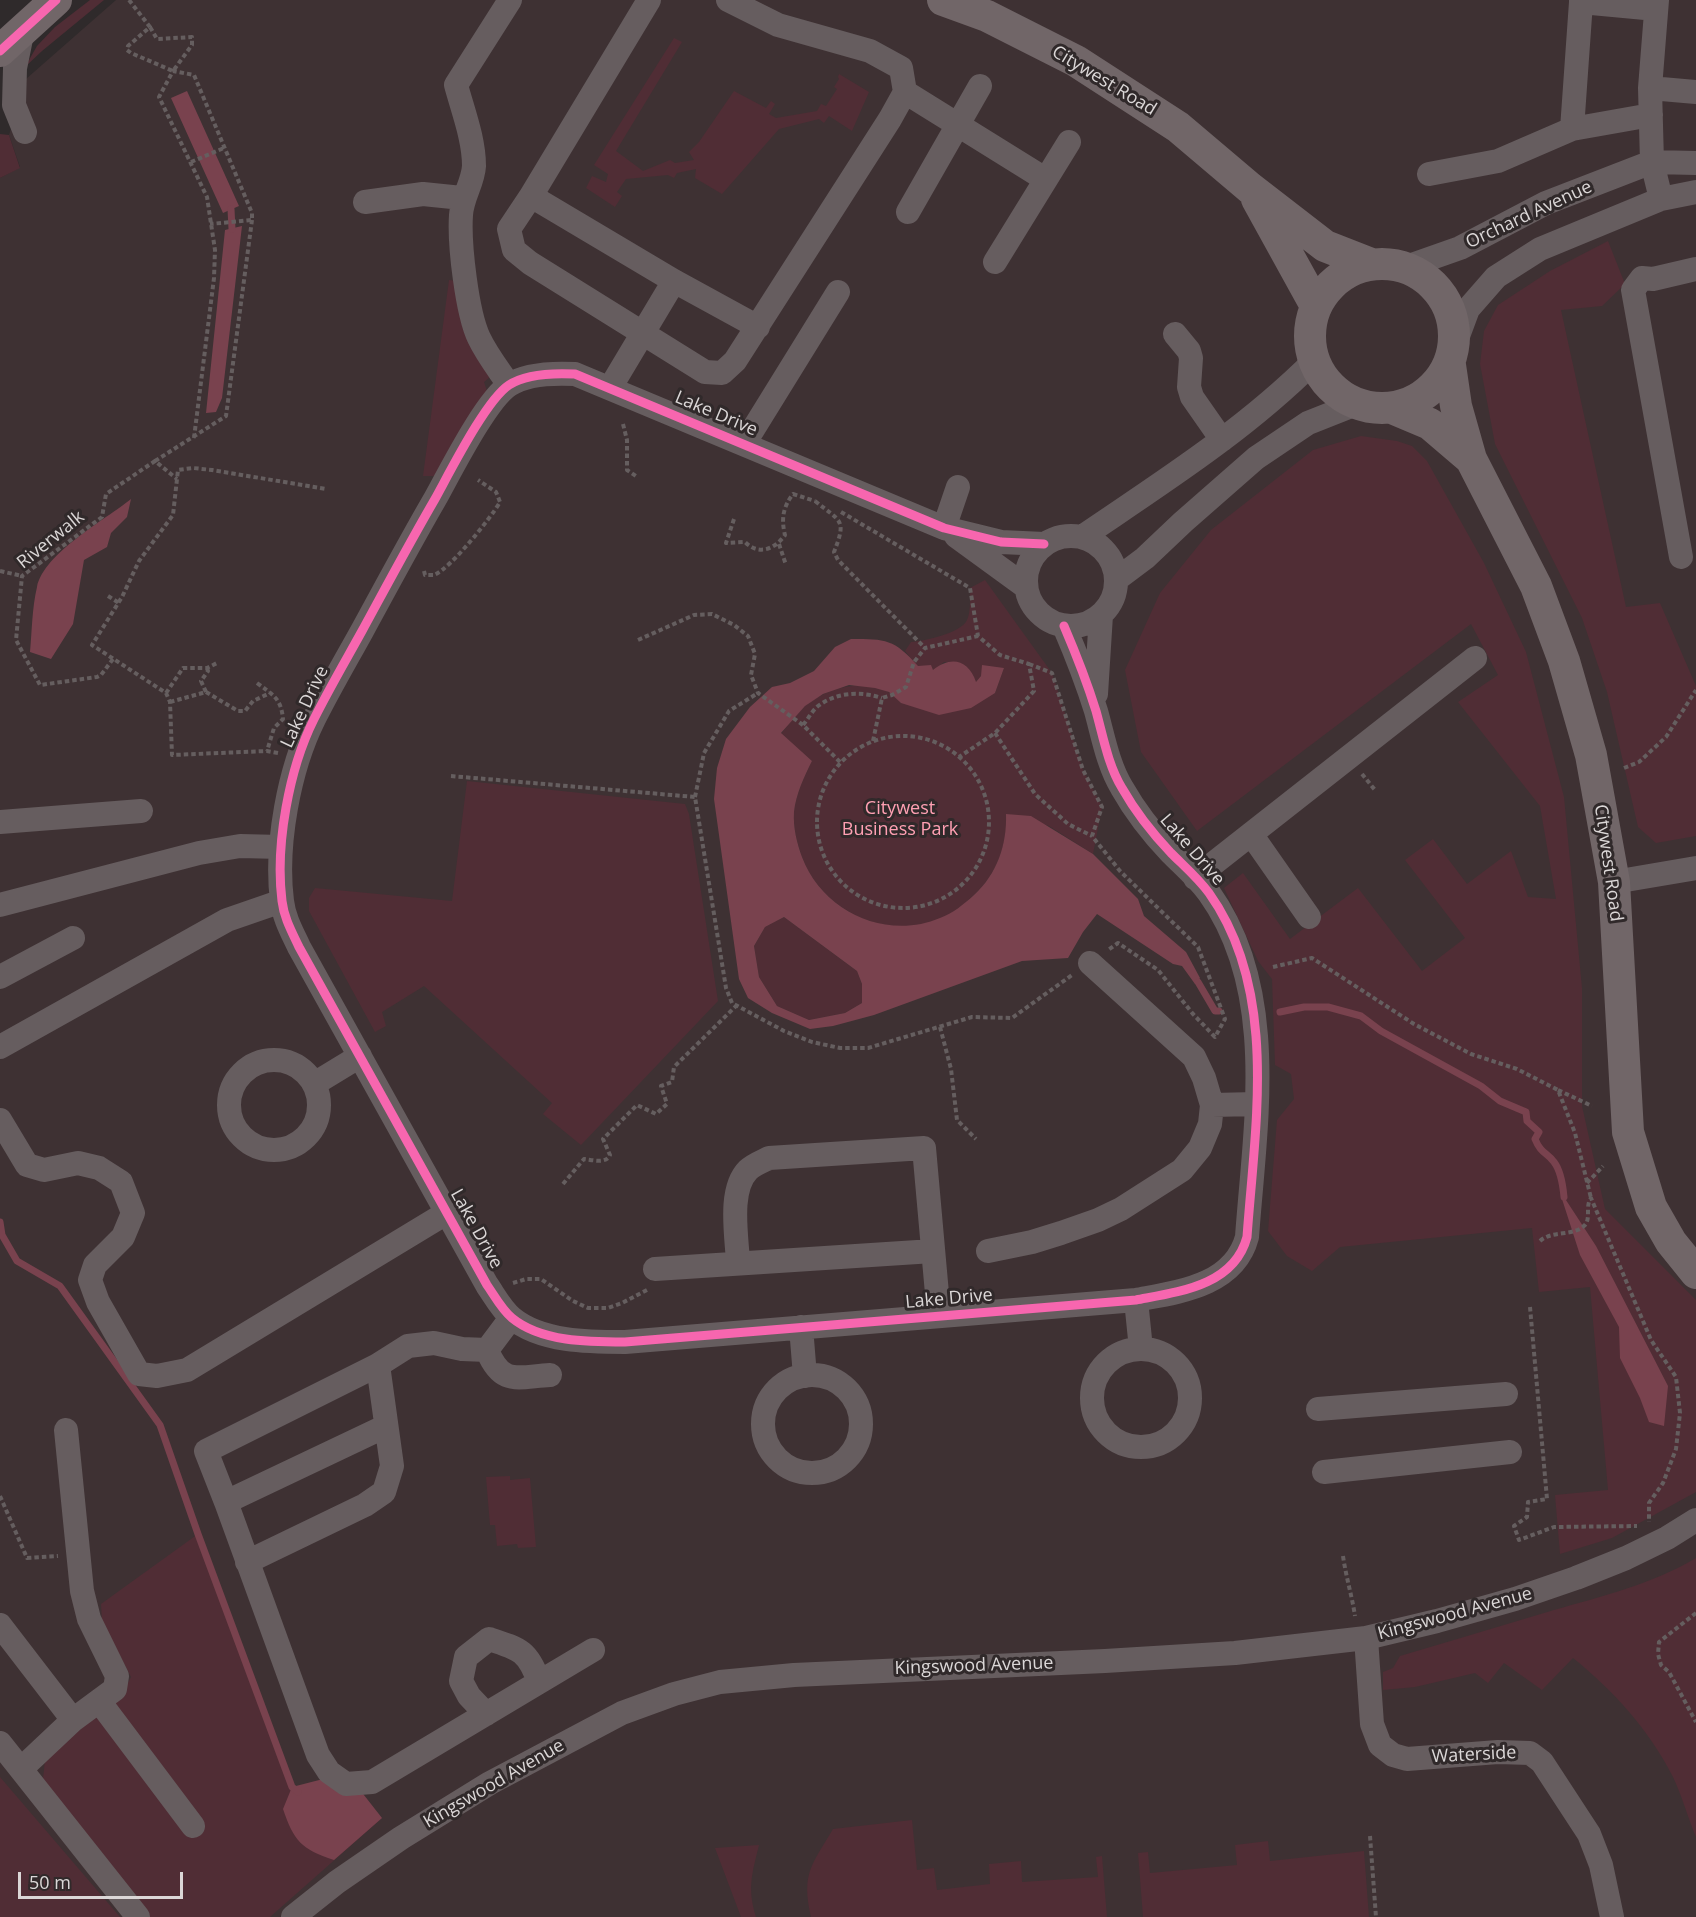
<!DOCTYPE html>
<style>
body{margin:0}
#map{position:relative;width:1696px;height:1917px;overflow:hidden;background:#2f2a2b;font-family:"Open Sans",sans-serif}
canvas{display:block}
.scale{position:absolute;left:18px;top:1872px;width:165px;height:27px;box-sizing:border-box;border:3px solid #dbd7d7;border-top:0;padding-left:8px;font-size:18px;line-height:21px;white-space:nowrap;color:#dbd7d7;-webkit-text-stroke:4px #30292a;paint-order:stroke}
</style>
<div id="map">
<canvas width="1696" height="1917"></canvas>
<div class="scale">50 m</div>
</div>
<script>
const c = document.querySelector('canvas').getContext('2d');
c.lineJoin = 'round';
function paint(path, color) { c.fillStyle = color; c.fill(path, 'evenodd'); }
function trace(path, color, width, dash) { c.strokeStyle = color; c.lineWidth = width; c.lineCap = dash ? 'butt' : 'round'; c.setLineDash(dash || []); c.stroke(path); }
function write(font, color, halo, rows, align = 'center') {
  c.font = font + ' "Open Sans",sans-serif'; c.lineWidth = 6; c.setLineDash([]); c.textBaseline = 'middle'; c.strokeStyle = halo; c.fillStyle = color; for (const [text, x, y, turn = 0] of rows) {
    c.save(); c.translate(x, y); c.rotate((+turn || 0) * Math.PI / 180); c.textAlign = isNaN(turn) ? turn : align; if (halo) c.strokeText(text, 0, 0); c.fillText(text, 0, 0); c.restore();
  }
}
paint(new Path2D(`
 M116,0H1696V1917H0V178L20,167L9,135L26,79Z`), '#3e3133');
paint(new Path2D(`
 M90,0H104L42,51L25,67L37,46L55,27Z
 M674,38L682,42L616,151L643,171L670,160L675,163L694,160L689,152L699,142L734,91L766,108L771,101L775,104L769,114L776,118L817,111L821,104L826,106L837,89L834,87L839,79L838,77L839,74L869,92L852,131L829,116L824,123L819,119L779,129L722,194L695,178L696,169L677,173L674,178L668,175L626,179L617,192L622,196L615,207L586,188L592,176L606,182L608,174L594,165Z
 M0,134L9,135L20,168L0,178Z
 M1608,241L1625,284L1602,306L1561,310L1626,607L1660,603L1696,686V836L1656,843L1638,827L1607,692L1582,618L1495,444L1480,364L1484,331L1498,305L1550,271Z
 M449,280L457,281L491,376L484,382L488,394L435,476H423Z
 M1361,436L1397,441L1412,446L1427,461L1484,563L1526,652L1564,797L1582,988V1106L1605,1209L1696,1300V1492L1612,1538L1560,1554L1555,1495L1608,1490L1590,1287L1539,1292L1532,1228L1340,1247L1312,1271L1287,1256L1268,1231L1277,1120L1294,1099L1291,1074L1275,1065L1272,979L1258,961L1224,888L1243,873L1290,939L1358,888L1422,971L1465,938L1405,860L1433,839L1467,884L1511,851L1528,897L1556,899L1540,806L1458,702L1498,675L1471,624L1197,831L1141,752L1125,670L1160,593L1211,530L1313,450Z
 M985,580L1052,673L1083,770L1102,807L1093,854L1049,826L1007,814C1007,846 997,874 973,896C963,905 953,913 940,919C886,941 822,911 802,857C797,842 793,828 794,812C796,794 804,777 812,761L781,734C789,724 797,713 806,705C827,688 866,677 890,693C894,696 898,700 901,703L995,693L1004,668L981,676L976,683L961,663L944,662L933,671L918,667L905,651L911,642C925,641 961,633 967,620C971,612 970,597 970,588Z
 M467,781L685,804L689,814L718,1001L581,1145L543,1114L552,1103L424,986L382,1012L386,1026L375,1032L309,911V898L315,888L452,901Z
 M784,917L857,971L862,984V1003L845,1013L809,1020L777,1006L759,977L754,946L765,927Z
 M510,1476V1480L530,1478L536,1547L518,1548L517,1544L497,1546L495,1525H490L486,1477Z
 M198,1534L292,1787L382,1818L270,1917H147L43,1779L45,1760L123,1692L131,1677L102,1621L101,1604Z
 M1696,1558V1837C1688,1818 1682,1796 1673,1777C1650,1731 1613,1690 1573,1658L1542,1690L1504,1663L1488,1683L1475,1673L1415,1687L1383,1690V1672L1393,1668L1400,1656C1452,1641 1503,1625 1554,1610C1603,1596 1652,1584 1696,1558Z
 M0,1777L120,1917H0Z
 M912,1820L917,1870L934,1868L937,1890L990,1884L989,1864L1021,1861L1022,1882L1098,1877L1096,1857L1102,1856L1107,1917H811C801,1873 812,1865 833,1829Z
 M1268,1841L1270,1861L1364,1851L1369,1917H1143L1138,1853L1148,1852L1150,1873L1237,1865L1235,1845Z
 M759,1845C752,1874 747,1888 756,1917H741L715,1848Z`), '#502d35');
paint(new Path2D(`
 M187,91L239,206L223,213L171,98Z
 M242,226L222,398L216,412L206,413L225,230Z
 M131,499L127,517L111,533L107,547L84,560L73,624L51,659L30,652C32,631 32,608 37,587C44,553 105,520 131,499Z
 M851,639C886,639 894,639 918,666L931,665L933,670C951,655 969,660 976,682L981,676L982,665L1004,668L995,693L971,708L939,715L901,703L889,692L875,688L849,685L823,694L805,706L781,733L812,761C804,777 796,794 794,812C793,828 797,843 802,857C822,911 886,941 940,918C953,913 963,905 974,895C997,874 1007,845 1006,814L1031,816L1093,854L1138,899L1144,916L1186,952L1200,978L1195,984L1182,966L1173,964L1097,914L1083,932L1068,958L1022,961L874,1015L833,1026L810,1029L772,1013L748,998L739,979L714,799L717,768L726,739L750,707L772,687L790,683L814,671L835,647ZM784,917L857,971L862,984V1003L845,1013L809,1020L777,1006L759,977L754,946L765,927Z
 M1564,1197L1596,1246L1668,1386L1664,1426L1649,1422L1640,1398L1620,1358L1619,1327L1580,1255L1562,1199Z
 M327,1778L360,1790L382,1818L334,1860C301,1849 294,1841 283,1809L292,1787Z`), '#79424e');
trace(new Path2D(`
 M231,209L232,229
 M1198,982L1215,1011H1219
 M1280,1012L1304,1007H1328L1361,1016L1381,1031L1481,1086L1500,1101L1526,1112L1527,1121L1539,1132L1535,1139C1541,1154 1547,1152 1554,1162C1561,1171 1563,1186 1564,1197
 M0,1222L2,1235L17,1261L60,1286L160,1425L198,1534L292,1787L298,1792`), '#79424e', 7);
trace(new Path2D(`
 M129,0L150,27L128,46L127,50L131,53L173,71L192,45V37L157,39L150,27
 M191,162L224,148
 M623,424L627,440V470L636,476
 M194,438L214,278L215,250L207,197L159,97L173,71L194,75L252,213V220L210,224
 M155,461L226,416L252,220
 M815,501C841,522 847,519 834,552L838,560L925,648
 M841,512L970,588L978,636L1000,655L1029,664L1034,691L995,733L959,757
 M734,519L726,543L745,542C759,556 775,549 785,535C781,519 783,507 793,494L815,501
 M779,544L786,565
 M0,571L22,576
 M424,571L425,575C426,575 433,575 434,575C450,569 491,518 500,502L496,492L478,480
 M108,596L119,603
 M638,640L694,615L712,614L734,625L748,636L755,654L751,675L758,693L803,725
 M113,659L101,675L97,677L40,685L16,640L22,576L102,517L106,494L155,461L177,479
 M1029,664L1052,673L1083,770L1102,807L1092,836L1120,871L1198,947L1225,1019L1215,1037L1193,1014L1158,970L1118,943L1108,950
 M257,683C273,695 281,698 283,719L274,728L267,751
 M206,692L238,711H245L253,701L270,693
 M166,693L183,668H207L217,663
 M170,702L206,692L201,681L208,671L207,668
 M995,733L1035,794L1068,824L1092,836
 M817 822a86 86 0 1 1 172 0a86 86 0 1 1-172 0Z
 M873,741L882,698L892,695L906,687L914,662L925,648L978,636
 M278,753L267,751L172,755L170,702L166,693L92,645L122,597L139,561L173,515L178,470L193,468L212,470L326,489
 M840,762L803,725C808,719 812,711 818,706C837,692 860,691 882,698
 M1624,768L1639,762L1666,737L1696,690
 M1362,774L1375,790
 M451,776L695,797L726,988L732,1003L784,1031L812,1042L840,1048H868L972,1017L1012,1018L1072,975
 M695,797L704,753L729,711L758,693
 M1273,967L1312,958L1414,1024L1471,1054L1517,1069L1558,1090L1575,1133L1591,1198
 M940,1027L951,1069L957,1120L976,1139
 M1558,1090L1592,1106
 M1587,1183L1603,1166
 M563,1184L584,1159C593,1160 606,1164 610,1155L603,1139L637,1105L656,1114L667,1104L661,1086L672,1082L674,1067L737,1005
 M1540,1241C1552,1230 1573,1237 1585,1225C1591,1218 1585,1206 1591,1198L1651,1340L1676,1377L1680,1413L1676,1449L1663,1483L1649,1503V1522
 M513,1283L526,1279H541L573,1301L588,1308H608L622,1303L647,1290
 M1530,1307L1547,1499L1528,1502L1527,1517L1514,1526L1519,1540L1554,1527L1637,1526
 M0,1496L27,1558L58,1556
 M1343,1556C1346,1577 1352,1596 1355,1616
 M1696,1613L1659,1642L1658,1654L1661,1665L1669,1672L1696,1722
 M1370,1836L1376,1917`), '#655e5f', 4, [4.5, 3]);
trace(new Path2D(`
 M649,0L531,196L674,281L758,327
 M1581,0V2L1656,9
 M1657,0L1650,88L1652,162L1661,199
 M23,29L15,68L14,105L25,132
 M1650,88L1696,92
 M905,92L1045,179
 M1572,129L1581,2
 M1429,174L1498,161L1572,129L1651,115
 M531,196L509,229L514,250L530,263L705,372L722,373L735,361L890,119L905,92L901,68L870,51L778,25L728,0
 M365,202L423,194L462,198
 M908,212L980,86
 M995,262L1069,142
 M1406,267L1460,248L1546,203L1652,162L1696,163
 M1175,334L1189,351L1191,358L1189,387L1192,397L1222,440
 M1455,344L1468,309L1496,277L1540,249L1661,199L1696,192
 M509,385C499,370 487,355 479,338C467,313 459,244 461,215C462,197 473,183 474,166C474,139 463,111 456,85L510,0
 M610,388L674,281
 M744,444L838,292
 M944,528L958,487
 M1026 581a45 45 0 1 1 90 0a45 45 0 1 1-90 0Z
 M956,536L1026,587
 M1082,537C1163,482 1245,430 1314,361
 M1044,544L1001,542L944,528L575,374C555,373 527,373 509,385C486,400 450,472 435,499C410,542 386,587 362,631C346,660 329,689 314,719C289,769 275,845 282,901C284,918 292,932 299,947L487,1285C494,1295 502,1310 512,1318C541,1342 589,1342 625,1342L1136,1300C1178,1292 1234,1286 1247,1237C1255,1125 1279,991 1209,893C1198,878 1184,866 1171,853C1153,834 1135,811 1122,788C1108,765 1103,736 1096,711C1087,682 1076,654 1064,626
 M1681,557L1633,290L1642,278L1653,279L1696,269
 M1117,579L1145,558L1183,522L1256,458L1308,423L1356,404
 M1096,694L1101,615
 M0,822L141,811
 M1251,834L1309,917
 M1195,878L1475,658
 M1614,882L1696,868
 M0,905L199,853L240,846L281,847
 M0,977L73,938
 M0,1047L227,920L282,901
 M229 1105a45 45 0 1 1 90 0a45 45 0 1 1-90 0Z
 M314,1084L360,1056
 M1212,1105L1256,1104
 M0,1120L27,1165L44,1170L78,1163L99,1168L121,1182L133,1213L123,1237L95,1265L90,1280L98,1302L139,1374L157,1376L187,1370L448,1212
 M988,1251L1032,1242L1061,1233L1098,1220L1121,1209L1182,1170L1200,1148L1210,1124L1212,1105L1204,1078L1194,1057L1090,963
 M738,1263C737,1237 728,1190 748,1170C753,1165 763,1161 769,1158L924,1148L939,1316
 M655,1269L933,1251
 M1136,1300L1141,1349
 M511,1318L487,1350L462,1349L434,1343L408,1346L378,1365L206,1451L226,1502L318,1755L329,1772L346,1784L372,1782L593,1650
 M801,1327L805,1376
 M1092 1398a49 49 0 1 1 98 0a49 49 0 1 1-98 0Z
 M487,1350C502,1386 516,1377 550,1375
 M763 1424a49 49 0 1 1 98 0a49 49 0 1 1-98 0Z
 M1318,1409L1506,1394
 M1324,1472L1510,1452
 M226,1502L386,1426
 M247,1562L365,1505L384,1492L392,1466L378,1365
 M0,1625L73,1720
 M1366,1638L1372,1724L1380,1745L1393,1755L1407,1759L1498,1752L1530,1753L1542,1762L1589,1834L1601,1865L1612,1917
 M99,1701L193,1826
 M486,1714L469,1696L461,1681L466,1657L489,1639C520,1649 528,1651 539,1682
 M0,1743L138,1917
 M21,1769L73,1720L115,1689L117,1676L89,1619L82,1591L66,1430
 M293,1917L337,1882L401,1838L490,1783L622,1713L674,1694L720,1682L794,1675L1105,1661L1235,1653L1366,1638L1437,1621L1515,1599L1576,1578L1626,1558L1667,1538L1696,1520`), '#665d5f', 24);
trace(new Path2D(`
 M943,0L987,16L1076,61L1178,127L1250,188L1325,246L1371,264
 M0,51L56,0
 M1257,199L1316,306
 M1310 336a72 72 0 1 1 144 0a72 72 0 1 1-144 0Z
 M1450,365L1456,406L1471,459L1536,586L1564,661L1591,755L1614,882L1628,1132L1651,1207L1671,1242L1696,1273
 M1392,408L1430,424L1471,459`), '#716668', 32);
trace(new Path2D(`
 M0,51L56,0
 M1044,544L1001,542L944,528L575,374C555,373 527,373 509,385C486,400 450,472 435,499C410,542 386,587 362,631C346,660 329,689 314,719C289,769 275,845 282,901C284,918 292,932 299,947L487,1285C494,1295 502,1310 512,1318C541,1342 589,1342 625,1342L1136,1300C1178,1292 1234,1286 1247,1237C1255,1125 1279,991 1209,893C1198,878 1184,866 1171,853C1153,834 1135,811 1122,788C1108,765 1103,736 1096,711C1087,682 1076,654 1064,626`), '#f766af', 9);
write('18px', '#dbd7d7', '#30292a', [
 ["Citywest Road",1104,81,31],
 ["Orchard Avenue",1529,215,-25],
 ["Lake Drive",716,414,23],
 ["Riverwalk",51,540,-39],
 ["Lake Drive",305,707,-65],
 ["Lake Drive",1192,850,49],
 ["Citywest Road",1608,863,82],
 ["Lake Drive",476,1229,61],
 ["Lake Drive",949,1299,-5],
 ["Kingswood Avenue",1455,1614,-15],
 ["Kingswood Avenue",974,1666,-2],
 ["Waterside",1474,1755,-3],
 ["Kingswood Avenue",494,1784,-30]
]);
write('18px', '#ffa0b3', '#30292a', [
 ["Citywest",900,809],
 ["Business Park",900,830]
]);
</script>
